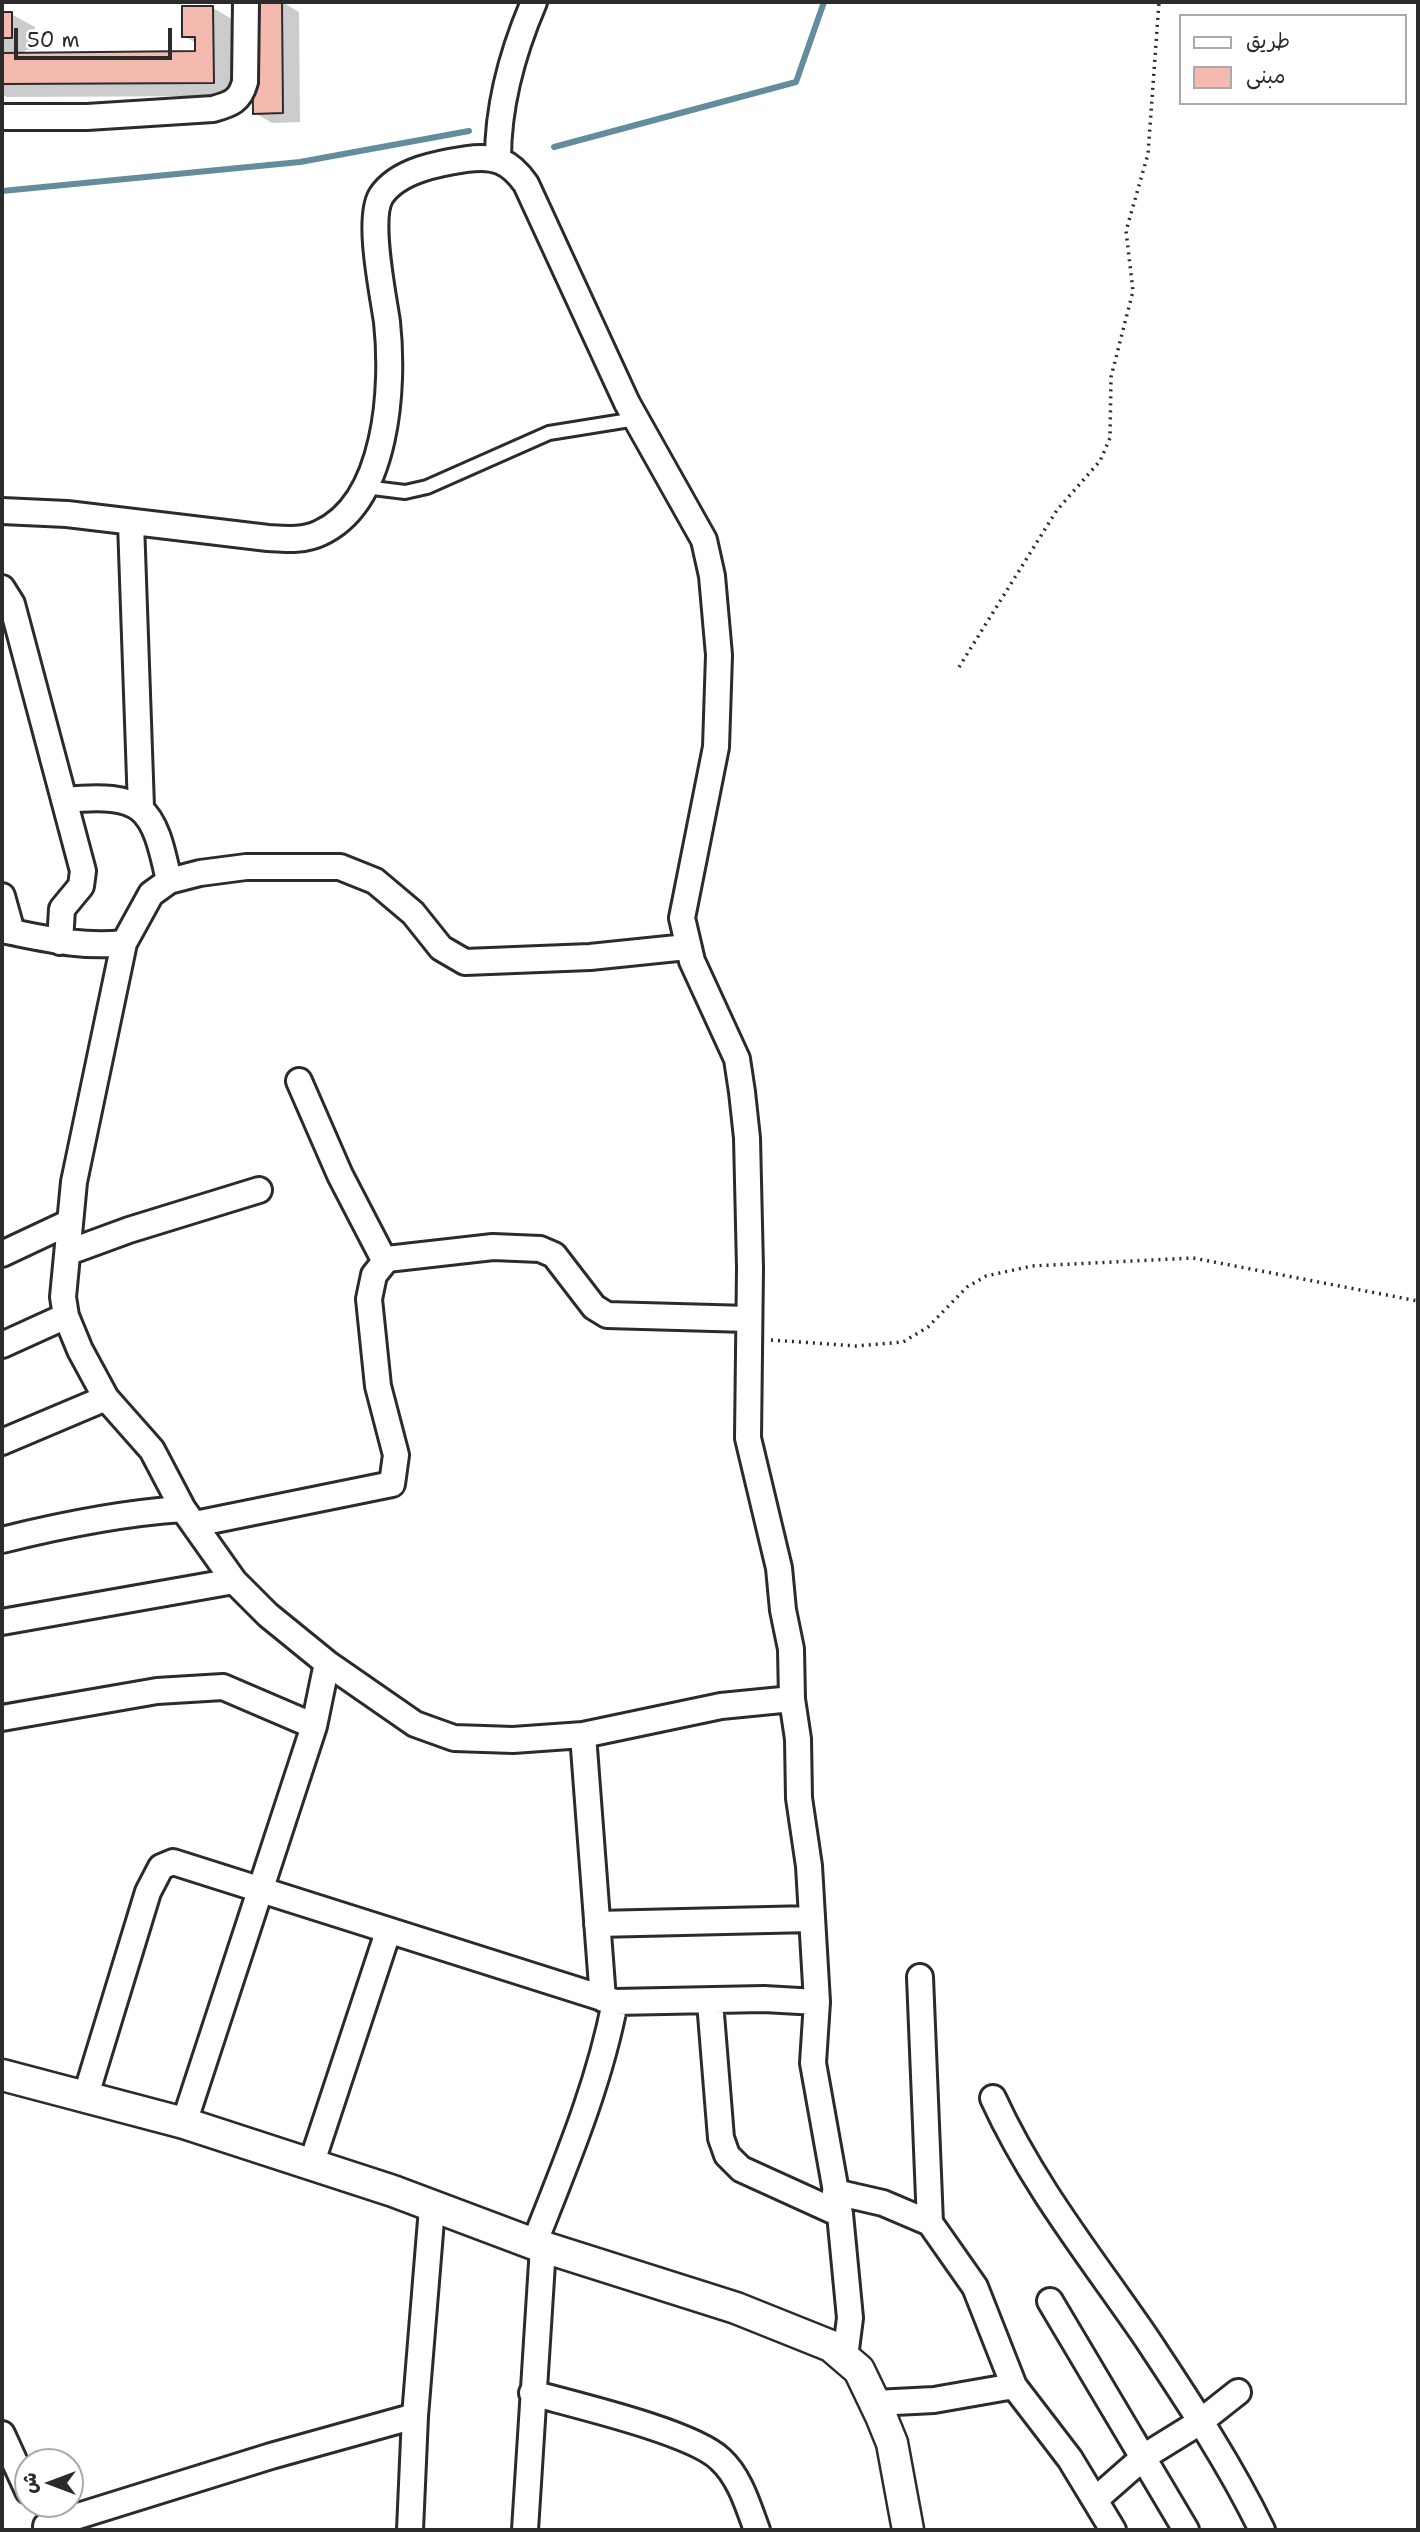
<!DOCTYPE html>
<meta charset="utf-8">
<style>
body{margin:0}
#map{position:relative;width:1420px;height:2532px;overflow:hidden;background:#fff;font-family:"Shantell Sans","Playpen Sans Arabic",sans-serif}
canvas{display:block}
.frame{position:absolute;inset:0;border:4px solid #2b2b2b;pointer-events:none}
.legend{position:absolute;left:1179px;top:14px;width:228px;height:91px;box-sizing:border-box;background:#fff;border:2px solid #aaa;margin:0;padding:9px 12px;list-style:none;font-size:21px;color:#2b2b2b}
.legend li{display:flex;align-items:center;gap:14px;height:35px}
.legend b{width:35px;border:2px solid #aaa}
.north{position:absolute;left:14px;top:2448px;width:70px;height:70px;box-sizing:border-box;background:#fff;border:2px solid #aaa;border-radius:50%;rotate:270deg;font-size:19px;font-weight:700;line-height:28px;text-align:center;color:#2b2b2b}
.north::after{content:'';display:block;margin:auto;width:24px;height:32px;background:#2b2b2b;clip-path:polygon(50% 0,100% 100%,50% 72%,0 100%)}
.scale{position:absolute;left:14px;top:28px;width:158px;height:32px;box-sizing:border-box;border:4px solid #2b2b2b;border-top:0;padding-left:9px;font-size:21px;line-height:24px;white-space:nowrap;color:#2b2b2b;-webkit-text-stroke:5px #fff;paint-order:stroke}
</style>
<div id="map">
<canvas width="1420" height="2532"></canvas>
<div class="frame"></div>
<ul class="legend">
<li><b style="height:9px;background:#fff"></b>طريق</li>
<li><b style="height:19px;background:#f4baaf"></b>مبنى</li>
</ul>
<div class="north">ش</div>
<div class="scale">50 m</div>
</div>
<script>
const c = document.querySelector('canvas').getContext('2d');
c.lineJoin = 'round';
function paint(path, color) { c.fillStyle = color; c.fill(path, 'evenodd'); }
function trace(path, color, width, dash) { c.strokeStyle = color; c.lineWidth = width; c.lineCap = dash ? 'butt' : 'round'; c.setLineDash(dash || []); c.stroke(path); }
paint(new Path2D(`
 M254,2H282L299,12L300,122L272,123L255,113Z
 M213,8L237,22V96L7,97L2,94V14H11L35,27V50H25V54L196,53V43L184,36Z`), '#0003');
trace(new Path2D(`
 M554,147L796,82L824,2
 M2,191L300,162L469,131`), '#638c9d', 6);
const building = new Path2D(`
 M252,2H282L283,113L253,114Z
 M182,6H213L214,83L2,84V53L195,51V37H182Z
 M2,12H12V38H2Z`);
paint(building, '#f4baaf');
trace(building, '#2b2b2b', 2);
const service = new Path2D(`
 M365,487L405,492L427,487L549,433L636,419`);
const minor = new Path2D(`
 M2,117H87L213,109C231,104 240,101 245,82L246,2
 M498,158C498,105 513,51 534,2
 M2,511L67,514L268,538C285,539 304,541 320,533C388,502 394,386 387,322C383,294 367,219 381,196C398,170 440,163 467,159C494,155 510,161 526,184L627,403L704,540L712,576L719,655L716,747L682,918L692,961L737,1059L742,1092L747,1138L750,1268L748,1438L779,1568L783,1610L791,1649L792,1699L798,1739L799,1798L809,1866L817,2002L813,2063L840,2214L850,2318L845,2357
 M131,523L141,807
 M2,588L12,604L83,871L81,886L62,909L60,942
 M64,800C144,793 153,805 169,881
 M2,896L12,932
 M2,930C43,938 81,948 124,943
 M687,947L590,957L465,962L441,948L413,913L375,881L340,867H246L200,873L169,881L151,894L124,943L74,1182L63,1297L66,1316L80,1350L106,1398L152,1450L183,1509L234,1581L268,1615L327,1663L415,1724L454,1738L513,1740L583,1735L721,1706L792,1699
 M299,1081L340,1175L381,1254L387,1259L493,1247L540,1249L554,1255L594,1307L607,1315L748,1319
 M69,1252L129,1230L259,1190
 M2,1254L70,1222
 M2,1345L66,1316
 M2,1442L106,1398
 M195,1524L392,1484L396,1455L378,1386L369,1299L374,1275L387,1259
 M2,1540C62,1525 121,1513 183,1509
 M2,1622L234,1581
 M2,1718L157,1691L223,1687L314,1726
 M583,1735L603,1999
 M597,1924L811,1919
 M920,1977L930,2223
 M710,2002L721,2138L727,2155L741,2169L840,2214
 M86,2095L148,1892L161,1867L173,1862L615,2002L764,1999L817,2002
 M993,2098C1033,2186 1093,2260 1147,2339C1188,2401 1230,2464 1262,2530
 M184,2123L314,1726L327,1663
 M311,2165L388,1932
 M835,2192L883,2203L930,2223L975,2287L1014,2386L1070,2459L1113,2530
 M534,2244C565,2165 599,2086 615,2002
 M1050,2301L1186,2530
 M532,2393C575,2405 692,2432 720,2459C740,2477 748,2506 757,2530
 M875,2403L934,2400L1014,2386
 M2,2434L28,2491
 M1095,2500L1145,2456L1200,2422L1238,2392
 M46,2526L271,2456L415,2416
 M410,2530L415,2416L432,2208
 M525,2530L543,2247`);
const tertiary = new Path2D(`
 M2,2075L184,2123L393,2191L534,2244L736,2308L831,2346L859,2370L881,2416L892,2443L908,2530`);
trace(service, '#2b2b2b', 18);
trace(minor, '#2b2b2b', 30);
trace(tertiary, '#2b2b2b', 35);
trace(new Path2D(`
 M959,667L1057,510L1100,461L1110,438L1111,377L1133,291L1126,231L1148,154L1159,2
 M771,1340L856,1346L903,1342L928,1327L967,1287L986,1276L1032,1266L1193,1258L1418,1301`), '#2b2b2b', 3.5, [2, 5]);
trace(service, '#fff', 12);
trace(minor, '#fff', 24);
trace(tertiary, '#fff', 30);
</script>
